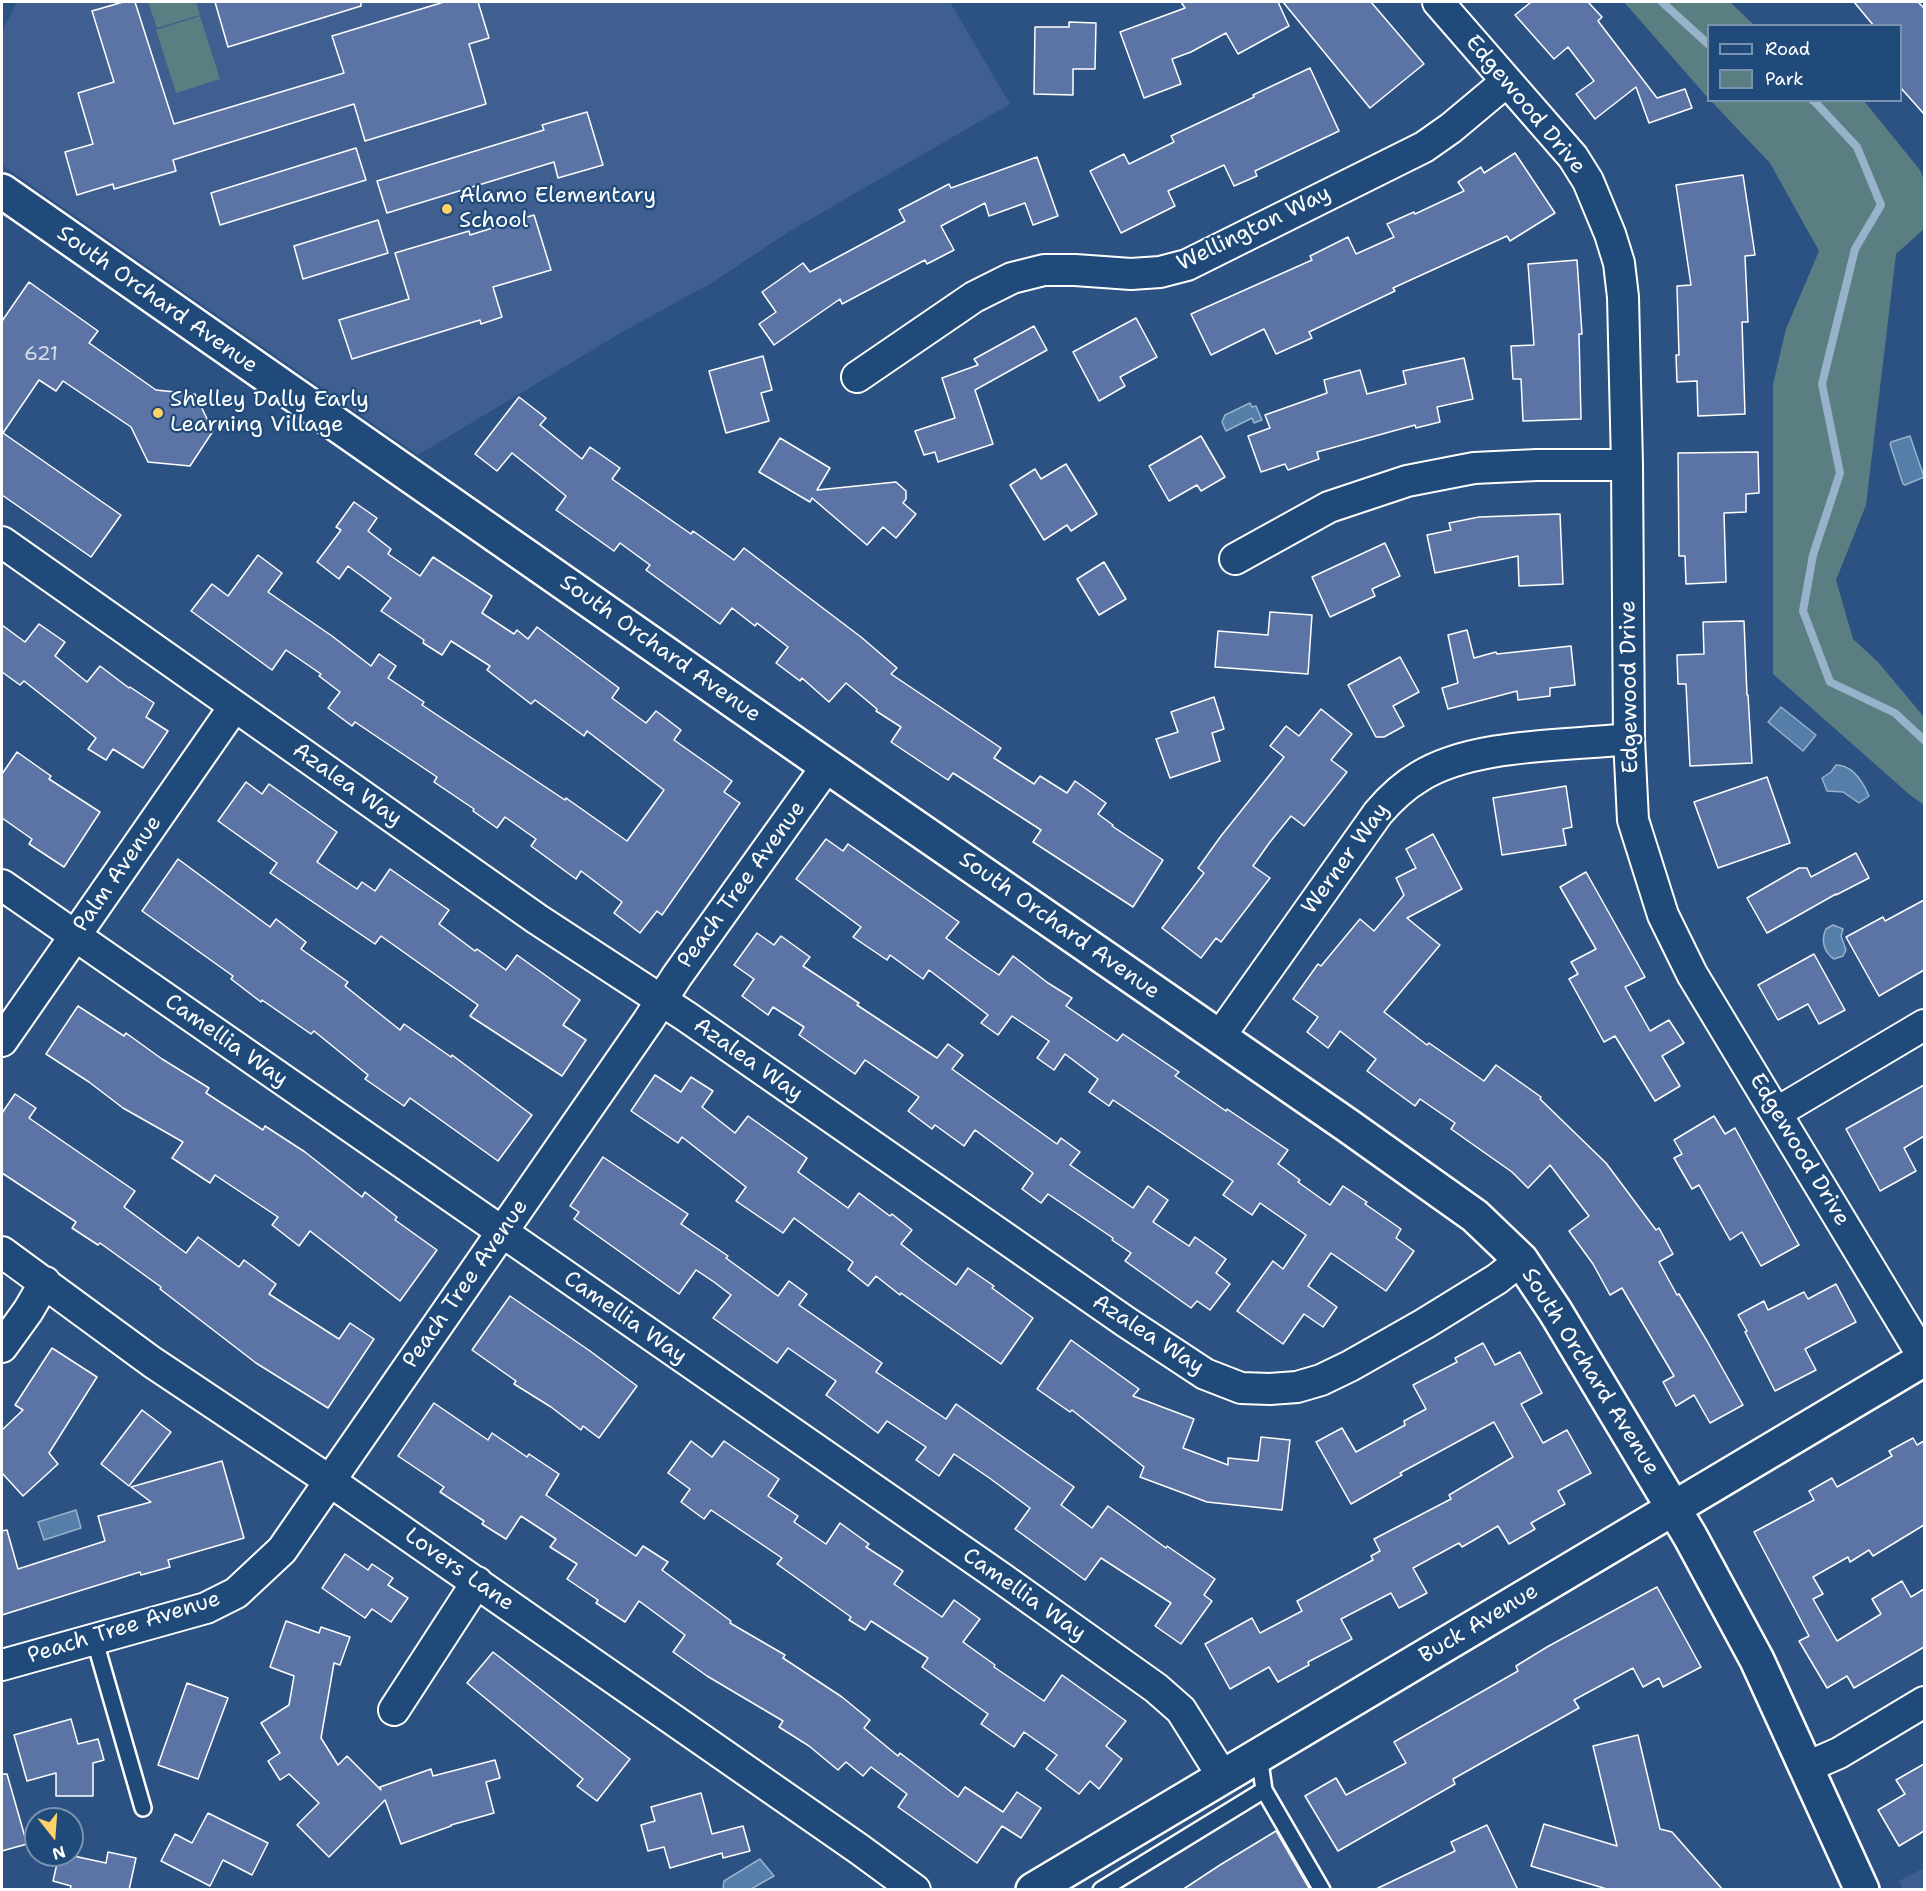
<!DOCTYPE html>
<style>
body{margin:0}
#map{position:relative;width:1926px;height:1891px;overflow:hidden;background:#2b5283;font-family:"Shantell Sans",sans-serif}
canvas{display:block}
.frame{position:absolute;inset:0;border:3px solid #fff;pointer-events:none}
.legend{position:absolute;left:1707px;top:24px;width:195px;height:78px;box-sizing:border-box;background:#1f4a7a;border:2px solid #7992af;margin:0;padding:8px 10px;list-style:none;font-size:18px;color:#fff}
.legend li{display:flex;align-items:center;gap:12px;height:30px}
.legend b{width:30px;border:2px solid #7992af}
.north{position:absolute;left:24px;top:1807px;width:60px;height:60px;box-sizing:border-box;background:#1f4a7a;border:2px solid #7992af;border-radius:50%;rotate:163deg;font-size:16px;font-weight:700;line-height:24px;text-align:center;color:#fff}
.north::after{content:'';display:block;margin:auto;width:21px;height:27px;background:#ffd166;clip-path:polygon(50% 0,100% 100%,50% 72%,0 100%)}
</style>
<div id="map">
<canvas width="1926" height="1891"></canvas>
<div class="frame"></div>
<ul class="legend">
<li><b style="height:8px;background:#1f4a7a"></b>Road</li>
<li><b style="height:16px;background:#5b7e83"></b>Park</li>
</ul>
<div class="north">N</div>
</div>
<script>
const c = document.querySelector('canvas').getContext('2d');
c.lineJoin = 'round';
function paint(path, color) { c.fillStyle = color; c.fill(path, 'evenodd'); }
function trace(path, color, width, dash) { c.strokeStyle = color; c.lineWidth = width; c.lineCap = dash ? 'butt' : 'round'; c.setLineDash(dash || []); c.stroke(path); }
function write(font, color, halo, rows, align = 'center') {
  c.font = font + ' "Shantell Sans",sans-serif'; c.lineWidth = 4.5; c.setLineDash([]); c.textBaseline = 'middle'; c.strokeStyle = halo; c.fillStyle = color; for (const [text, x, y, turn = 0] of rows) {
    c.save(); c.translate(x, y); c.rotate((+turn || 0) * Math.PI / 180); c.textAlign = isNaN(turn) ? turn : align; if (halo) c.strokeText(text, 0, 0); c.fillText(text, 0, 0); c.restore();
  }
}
paint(new Path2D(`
 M17,2H950L1010,104L790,231L715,281L624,331L418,455L2,165V32Z
 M1924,1868V1889H1903L1899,1881Z`), '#3e5f8f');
paint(new Path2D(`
 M148,2H196L200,15L157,28Z
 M1624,2H1730L1754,25L1708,26V98Z
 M200,16L220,79L176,93L156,30Z
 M1711,101H1864L1920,170L1924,181V229L1896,254L1866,505L1836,580L1853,639L1878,662L1924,717V805L1910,795L1773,674V384L1786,329L1819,251L1770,163Z`), '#5b7e83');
const water = new Path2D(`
 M1250,403L1252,407L1256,406L1262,420L1254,423L1252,418L1226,431L1222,422L1225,415Z
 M1910,436L1924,477L1905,485L1903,484L1890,444L1891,442Z
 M1781,707L1816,735L1803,751L1768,722Z
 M1836,765C1853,765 1863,782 1869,796L1859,803L1843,792L1827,791L1822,778L1831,772Z
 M1833,925L1843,929L1841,936L1846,950L1843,956L1834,959C1823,952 1821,939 1826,929Z
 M76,1510L81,1528L44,1540L38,1522Z
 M760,1859L774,1876L751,1889H725L723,1887L724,1881Z`);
paint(water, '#557ea8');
trace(water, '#99b2cb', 1.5);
trace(new Path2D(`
 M1662,2L1708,44
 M1812,100L1815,102L1857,147L1881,205L1855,249L1822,384L1840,473L1813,555L1803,611L1830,682L1895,713L1924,740`), '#99b2cb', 8);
const building = new Path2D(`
 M123,2H135L174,124L344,73L332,36L444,2H478L489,38L469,44L486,104L365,141L354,104L173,160L176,171L114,189L113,184L77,195L65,152L93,144L78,93L114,82L92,11Z
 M215,2H361V6L228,47Z
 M1181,2H1278L1289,26L1238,54L1226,33L1191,52L1172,59L1181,84L1144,98L1120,32L1185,8Z
 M1283,2H1371L1424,64L1370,108Z
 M1531,2H1588L1602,17L1598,21L1657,98L1685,89L1692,108L1649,123L1636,87L1595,119L1576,94L1594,81L1568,47L1554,59L1515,15Z
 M1854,2H1918L1924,8V114L1900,87V26H1874Z
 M1069,22L1096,23L1095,69H1073V95L1034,94L1035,27H1069Z
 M1310,68L1339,131L1255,171L1257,176L1234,186L1224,165L1168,191L1175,206L1121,233L1090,171L1124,154L1129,164L1174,142L1171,136L1254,97L1253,95Z
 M587,112L603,165L558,178L554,162L387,213L377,181L544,130L542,125Z
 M356,148L366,180L220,225L211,193Z
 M1515,153L1555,213L1510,241L1507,236L1393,288L1395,291L1309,332L1312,338L1276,354L1264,329L1211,355L1191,314L1312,260L1310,256L1348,237L1356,254L1394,237L1387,224L1414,212L1415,214L1464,191L1458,182L1481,167L1484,173Z
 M1037,157L1058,216L1033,225L1025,203L989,216L985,203L941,226L954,250L927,264L925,260L842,304L840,299L774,345L759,324L776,312L762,292L803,263L810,272L905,221L899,210L949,184L951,188Z
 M1743,175L1755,255L1745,256L1748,322H1742L1745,414L1698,416L1697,381L1677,382L1676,355H1679L1677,286L1691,285L1676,185Z
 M534,215L551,270L493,287L502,317L481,324L480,320L352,359L339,320L409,299L395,253L469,231L470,235Z
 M378,220L388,253L303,279L294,246Z
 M1577,260L1582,334H1579L1581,419L1523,421L1521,379H1513L1511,346L1534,345L1528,264Z
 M29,282L98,331L89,343L156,390L195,394L213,431L190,466L148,462L131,427L63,381L56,391L39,380L3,433L121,515L91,557L2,495V321Z
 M1136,318L1157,357L1120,377L1125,386L1099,401L1073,352Z
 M1034,326L1047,350L975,390L993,444L938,462L935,452L924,455L915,431L955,418L942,378L978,365L974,359Z
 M763,356L772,390L761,393L769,421L726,433L709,371Z
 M1464,358L1473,399L1437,407L1440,422L1416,428L1415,425L1317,452L1319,459L1288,470L1285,464L1261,472L1248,436L1270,428L1265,415L1327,393L1324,380L1360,370L1367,394L1406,384L1403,371Z
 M519,397L546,418L540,425L582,459L590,447L620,468L612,479L691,534L693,531L734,560L744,548L799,590L861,637L897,668L891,674L1001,748L994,758L1034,784L1040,776L1067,793L1075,781L1106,803L1098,814L1113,825L1112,826L1163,860L1133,907L1033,842L1041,830L953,773L948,780L891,742L901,727L876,711L877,709L846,683L829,702L802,678L800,681L776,663L788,647L757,623L755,626L732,608L720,624L646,570L650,565L620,543L614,551L556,510L566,496L512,453L497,471L475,454Z
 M1201,436L1225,477L1201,491L1197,485L1169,501L1149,466Z
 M780,438L830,468L817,490L896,482L906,491V499L903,503L916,514L896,538L883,527L867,545L812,498L810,502L759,472Z
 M1758,452L1759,493L1746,494V512L1724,513L1726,582L1686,584L1685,556H1679L1678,453Z
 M1066,464L1097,514L1071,531L1067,525L1044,540L1010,485L1035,469L1041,479Z
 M354,502L377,518L368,531L391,549L388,554L420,576L433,557L492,596L482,613L514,634L517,630L528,639L537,627L619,688L612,698L646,723L656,711L681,730L674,740L732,781L724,792L740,803L662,915L657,911L640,933L614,913L622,902L581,871L576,879L531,846L536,839L505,817L497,828L473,811L474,809L434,782L437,777L355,722L352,726L328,708L340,692L319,676L321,674L286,650L272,670L191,611L212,584L228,596L258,555L282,573L268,592L332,636L371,666L379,654L396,666L388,678L424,702L422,705L565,800L566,798L627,841L664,790L587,731L584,736L535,700L531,704L487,670L490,666L451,641L442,655L423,643L424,640L381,611L391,598L348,566L339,579L317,562L341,530L336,527Z
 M1560,514L1563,584L1519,586L1518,556L1435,573L1427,535L1451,530L1449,523L1479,517Z
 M1385,543L1400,576L1372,589L1375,596L1330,617L1312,577Z
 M1104,562L1126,599L1099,615L1077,579Z
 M1270,612L1312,615L1308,674L1215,667L1218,631L1268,635Z
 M1744,621L1747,695H1748L1752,763L1690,766L1686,684H1678L1677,655L1704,654L1703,622Z
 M39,624L65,642L55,656L87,682L100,666L129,688L130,687L154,703L146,717L168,731L143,768L113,749L106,760L88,749L96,738L24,681L20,685L2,672V625L25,642Z
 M1467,630L1474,658L1496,652L1497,654L1571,646L1575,685L1550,688V696L1518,700L1517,691L1448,709L1442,688L1458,683L1448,635Z
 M1400,657L1419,692L1393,706L1404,726L1384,737H1376L1348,685Z
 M1214,697L1224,729L1212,733L1220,761L1170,778L1156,739L1178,732L1171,712Z
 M1321,709L1352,734L1331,760L1347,772L1304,826L1291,816L1270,842L1253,866L1270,878L1221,942L1216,938L1201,958L1162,928L1204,873L1198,868L1221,836L1284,757L1270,746L1286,726L1299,736Z
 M17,752L51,776L49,779L100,812L64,867L29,844L32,839L2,818V774Z
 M1767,777L1790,843L1718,868L1694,802Z
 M246,782L262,794L269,784L337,832L317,862L357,889L362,882L375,891L390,869L449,910L439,924L475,951L477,949L506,970L517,955L580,1000L563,1025L586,1040L562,1076L470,1016L478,1005L381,936L375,944L270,873L277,863L218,821Z
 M1566,786L1572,827L1563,829L1566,845L1502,855L1493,798Z
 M1433,834L1462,889L1407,918L1440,945L1384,1012L1427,1045L1429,1043L1484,1081L1496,1065L1541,1097L1540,1099L1606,1163L1656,1230L1659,1228L1673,1254L1659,1262L1677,1295L1679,1294L1707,1341L1743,1405L1710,1423L1694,1395L1676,1406L1663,1382L1674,1376L1622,1288L1610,1295L1593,1264L1569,1231L1589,1216L1550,1165L1528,1188L1512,1172L1451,1129L1455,1123L1420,1099L1415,1106L1367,1071L1376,1059L1340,1031L1328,1048L1307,1032L1318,1017L1293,999L1318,964L1321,966L1360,919L1374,931L1404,895L1396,878L1416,868L1406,849Z
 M826,839L843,851L848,844L959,922L946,938L981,963L999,975L1013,956L1048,983L1072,998L1066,1006L1117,1041L1123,1034L1179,1072L1175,1076L1226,1111L1227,1109L1288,1150L1278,1164L1300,1180L1298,1182L1330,1205L1343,1186L1367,1202L1365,1204L1401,1229L1396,1238L1414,1251L1386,1291L1331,1253L1308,1286L1337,1307L1323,1327L1304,1314L1283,1344L1237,1311L1273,1261L1283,1269L1306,1235L1260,1203L1252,1215L1223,1195L1233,1181L1113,1100L1109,1106L1089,1092L1098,1079L1065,1054L1054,1070L1037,1058L1049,1041L1012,1016L998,1035L981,1023L988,1015L929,970L923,979L890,955L887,960L853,937L861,927L796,879Z
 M1856,853L1869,878L1836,895V894L1767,933L1747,898L1799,868H1807L1811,877Z
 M178,859L270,927L276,919L306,942L301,949L348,982L345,986L400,1030L404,1024L451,1057L452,1055L532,1115L498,1161L410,1098L404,1106L365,1079L368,1075L314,1031L311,1034L262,1000L261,1002L231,979L233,976L142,911Z
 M1586,872L1645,977L1625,987L1650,1031L1669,1020L1684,1043L1662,1056L1680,1086L1655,1101L1615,1036L1604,1042L1569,979L1578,974L1571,962L1596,949L1560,887Z
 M1924,900V970L1879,996L1846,937L1883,917L1885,921Z
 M757,933L774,945L781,936L810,957L803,966L859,1003L857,1005L937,1058L948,1044L963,1055L952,1069L1057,1144L1061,1138L1080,1152L1070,1165L1133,1208L1148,1186L1168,1200L1153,1222L1189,1246L1195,1237L1226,1259L1216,1273L1230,1284L1210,1310L1197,1301L1191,1308L1125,1261L1131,1253L1112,1240L1113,1238L1048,1194L1041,1203L1022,1189L1033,1173L975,1130L964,1146L935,1125L932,1129L908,1111L919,1097L865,1060L855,1074L799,1035L804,1027L773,1007L768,1015L742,996L754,979L734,965Z
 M1814,954L1845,1010L1819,1024L1808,1004L1778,1020L1758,985Z
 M78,1006L124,1036L126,1033L162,1059L209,1088L206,1093L263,1130L265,1126L305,1152L362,1197L365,1192L397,1217L395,1220L437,1250L400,1301L310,1231L299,1246L272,1225L278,1217L215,1175L210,1183L172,1158L183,1142L123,1108L89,1082L46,1054Z
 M655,1075L681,1092L691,1077L713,1091L702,1107L735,1133L748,1116L807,1158L798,1172L848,1208L859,1193L890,1216L892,1214L912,1230L901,1244L923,1261L956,1285L968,1268L994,1286L992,1288L1033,1318L1001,1364L901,1293L900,1295L876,1276L868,1286L848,1270L853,1262L794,1218L783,1233L736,1201L746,1187L682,1137L678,1143L631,1111Z
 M1924,1085V1136L1904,1148L1916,1171L1880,1191L1846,1129Z
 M15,1094L36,1108L29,1118L135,1191L124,1207L186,1253L198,1237L239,1267L244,1260L276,1284L269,1294L339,1339L350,1323L374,1339L328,1408L256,1363L160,1289L161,1287L100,1243L98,1245L72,1228L76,1222L2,1173V1113Z
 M1714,1116L1725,1134L1735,1128L1799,1245L1761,1266L1742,1232L1730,1240L1699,1185L1692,1189L1674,1158L1682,1154L1674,1140Z
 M603,1157L688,1214L681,1224L728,1256L726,1258L778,1296L789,1281L807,1294L799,1305L882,1363L876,1372L946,1419L956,1404L1074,1487L1061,1505L1092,1528L1108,1506L1166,1548L1167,1546L1215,1579L1204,1595L1212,1601L1181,1644L1155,1626L1171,1603L1101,1558L1085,1580L1015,1529L1030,1508L988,1477L954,1454L939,1476L916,1460L926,1447L887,1421L878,1433L826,1395L836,1381L788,1348L777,1363L713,1318L731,1295L714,1282L696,1270L679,1294L574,1219L579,1212L570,1206Z
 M1836,1284L1856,1322L1805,1349L1816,1370L1775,1391L1745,1332L1747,1331L1738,1315L1764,1301L1768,1310L1804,1292L1808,1299Z
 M510,1296L590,1351L637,1386L599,1438L583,1426L581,1430L551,1407L514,1384L516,1381L472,1350Z
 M1071,1340L1139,1389L1133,1396L1194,1419L1183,1448L1228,1465V1458L1258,1461L1261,1437L1290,1440L1282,1510L1207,1502L1140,1477L1144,1467L1072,1410L1070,1412L1037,1389Z
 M1483,1343L1495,1365L1520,1352L1542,1393L1521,1404L1543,1443L1567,1430L1591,1473L1558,1491L1565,1504L1531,1523L1535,1529L1509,1544L1498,1526L1462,1547L1459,1543L1413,1568L1427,1593L1399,1608L1391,1593L1341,1619L1352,1639L1308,1662L1309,1665L1278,1682L1269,1667L1230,1689L1205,1644L1252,1618L1260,1633L1302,1611L1297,1601L1373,1560L1371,1556L1380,1551L1374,1539L1451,1499L1449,1495L1513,1457L1494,1422L1400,1473L1402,1475L1351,1504L1316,1442L1342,1428L1356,1452L1405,1425L1404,1421L1426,1409L1413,1385L1457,1362L1455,1358Z
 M52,1348L97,1377L49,1453L58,1464L23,1496L2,1473V1430L23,1410L15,1405Z
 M434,1403L488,1440L492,1433L527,1457L529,1454L559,1474L546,1495L636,1556L643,1546L668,1562L662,1570L731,1621L730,1623L785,1655L783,1658L842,1697L870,1720L864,1728L898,1756L900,1753L958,1797L965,1787L1003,1812L1017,1792L1041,1808L1021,1838L1002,1826L977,1863L898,1807L907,1794L871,1767L863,1776L846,1762L838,1770L809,1746L779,1727L783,1721L707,1676L673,1652L685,1635L639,1601L625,1622L596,1603L598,1600L567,1579L577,1564L550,1547L556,1539L521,1516L506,1539L482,1524L484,1521L440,1492L444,1487L398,1456Z
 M142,1410L171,1432L129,1486L101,1464Z
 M1913,1438L1917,1445L1924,1441V1525L1873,1556L1869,1550L1850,1562L1848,1557L1813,1577L1823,1594L1813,1599L1837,1641L1881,1614L1872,1599L1902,1581L1911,1597L1924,1589V1647L1854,1688L1847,1676L1827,1688L1799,1641L1809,1636L1754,1532L1814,1500L1809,1491L1832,1478L1837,1487L1892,1456L1889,1451Z
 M691,1441L712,1457L724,1441L779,1479L768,1496L798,1516L794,1522L826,1544L840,1523L869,1544L866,1547L903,1571L894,1584L942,1617L954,1600L980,1619L963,1642L995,1665L994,1667L1044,1701L1062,1675L1126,1721L1106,1746L1122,1759L1099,1789L1090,1781L1079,1794L1046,1769L1057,1755L1024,1732L1014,1747L981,1724L988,1714L922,1667L928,1658L871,1621L865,1630L849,1620L851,1617L777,1564L782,1558L711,1510L704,1519L681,1502L690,1489L668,1473Z
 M222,1461L244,1538L168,1560L170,1567L141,1575L140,1572L2,1615V1531L7,1530L18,1569L105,1541L98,1516L151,1502L131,1487Z
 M345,1554L368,1570L372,1564L393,1578L388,1585L408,1598L391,1622L372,1609L365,1618L322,1588Z
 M1657,1587L1701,1667L1663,1687L1659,1678L1643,1687L1633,1668L1574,1700L1579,1708L1453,1779L1455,1784L1338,1851L1305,1796L1336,1778L1346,1795L1406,1763L1394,1742L1518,1671L1516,1666L1547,1647Z
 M286,1621L319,1633L321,1627L350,1637L340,1665L334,1663L321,1738L338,1765L347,1756L381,1790L380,1787L431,1769L433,1776L495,1760L500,1778L486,1782L494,1813L451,1825V1826L401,1844L385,1800L329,1857L297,1825L319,1803L289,1774L280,1780L268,1761L280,1753L261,1723L289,1705L294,1676L270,1667Z
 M493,1652L630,1759L597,1801L577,1786L583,1779L467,1683Z
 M187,1683L228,1698L198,1779L158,1765Z
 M71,1719L78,1744L98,1739L104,1760L93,1763V1796H56V1773L27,1781L14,1735Z
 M1638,1735L1660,1829L1672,1832L1723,1890H1610L1531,1866L1544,1824L1617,1846L1593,1746Z
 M1924,1764V1831L1899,1846L1878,1810L1905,1794L1896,1780Z
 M2,1774H7L27,1844L2,1851Z
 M701,1793L712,1834L743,1826L750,1851L723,1858L722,1853L670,1868L664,1847L648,1851L641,1825L655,1821L651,1807Z
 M208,1813L268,1843L252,1875L223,1860L210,1886L161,1861L175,1834L192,1843Z
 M1487,1825L1518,1890H1374L1455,1851L1451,1842Z
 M1276,1831L1310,1890H1182L1220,1865Z
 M108,1852L136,1858L129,1890H70L71,1886L53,1881L59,1855H69L106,1863Z`);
paint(building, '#5c74a5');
trace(building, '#fff', 1.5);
const lane = new Path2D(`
 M94,1638L143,1808
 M1259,1755L1264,1790L1322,1890
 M1101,1890L1264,1790`);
const street = new Path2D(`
 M1438,2L1573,157L1588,181L1610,234L1619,263L1623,297L1627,465L1629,739L1633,820L1663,915L1692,974L1924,1358
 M857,377L974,297L1012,278L1044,270H1075L1131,274L1160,272L1187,265L1424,147L1451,128L1506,82
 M2,542L537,919L687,1017L1126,1322L1205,1374L1241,1388L1270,1389L1297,1387L1321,1380L1350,1366L1424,1324L1497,1279L1521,1260
 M1235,559L1329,507L1407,481L1474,468L1537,465H1627
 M2,885L1000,1577L1156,1688L1181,1710L1223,1777
 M1220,1036L1378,813C1390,799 1402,787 1419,777C1473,743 1566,746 1629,739
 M2,1041L234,707
 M1776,1113L1924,1025
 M2,1252L152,1362L330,1481L859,1849L915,1890
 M2,1347L28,1311L45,1282
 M2,1665L206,1608L236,1593L282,1550L648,1021L677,976L827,766
 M394,1710L477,1582
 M1807,1767L1839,1753L1924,1702`);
const secondary = new Path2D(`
 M2,191L827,766L1347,1125L1475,1216L1521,1260L1555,1311L1690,1536L1757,1660L1862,1890
 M1033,1890L1924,1359`);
trace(lane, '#fff', 20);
trace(street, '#fff', 34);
trace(secondary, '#fff', 38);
trace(lane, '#1f4a7a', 15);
trace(street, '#1f4a7a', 30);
trace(secondary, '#1f4a7a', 33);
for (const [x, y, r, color] of [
 [447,209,6,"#ffd166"],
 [158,413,6,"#ffd166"]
]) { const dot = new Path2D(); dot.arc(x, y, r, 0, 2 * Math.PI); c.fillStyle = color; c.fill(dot); trace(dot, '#1f4a7a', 2); }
write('20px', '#d6dce8', null, [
 ["621",41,355]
]);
write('22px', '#fff', '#1f4a7a', [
 ["Edgewood Drive",1525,105,50],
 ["Wellington Way",1254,229,-26],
 ["South Orchard Avenue",157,300,35],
 ["South Orchard Avenue",660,649,35],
 ["Edgewood Drive",1630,687,-91],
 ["Azalea Way",347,785,35],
 ["Werner Way",1346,859,-54],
 ["Palm Avenue",118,874,-55],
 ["Peach Tree Avenue",742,885,-54],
 ["South Orchard Avenue",1059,926,35],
 ["Camellia Way",226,1041,35],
 ["Azalea Way",748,1060,35],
 ["Edgewood Drive",1799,1150,59],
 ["Peach Tree Avenue",466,1284,-55],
 ["Camellia Way",625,1318,35],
 ["Azalea Way",1148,1335,33],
 ["South Orchard Avenue",1590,1372,58],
 ["Lovers Lane",459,1570,35],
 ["Camellia Way",1024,1595,35],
 ["Buck Avenue",1479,1624,-31],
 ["Peach Tree Avenue",124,1628,-17]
]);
write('22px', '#fff', '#1f4a7a', [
 ["Alamo Elementary",459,196],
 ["School",459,221],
 ["Shelley Dally Early",170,400],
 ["Learning Village",170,425]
], 'left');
</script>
